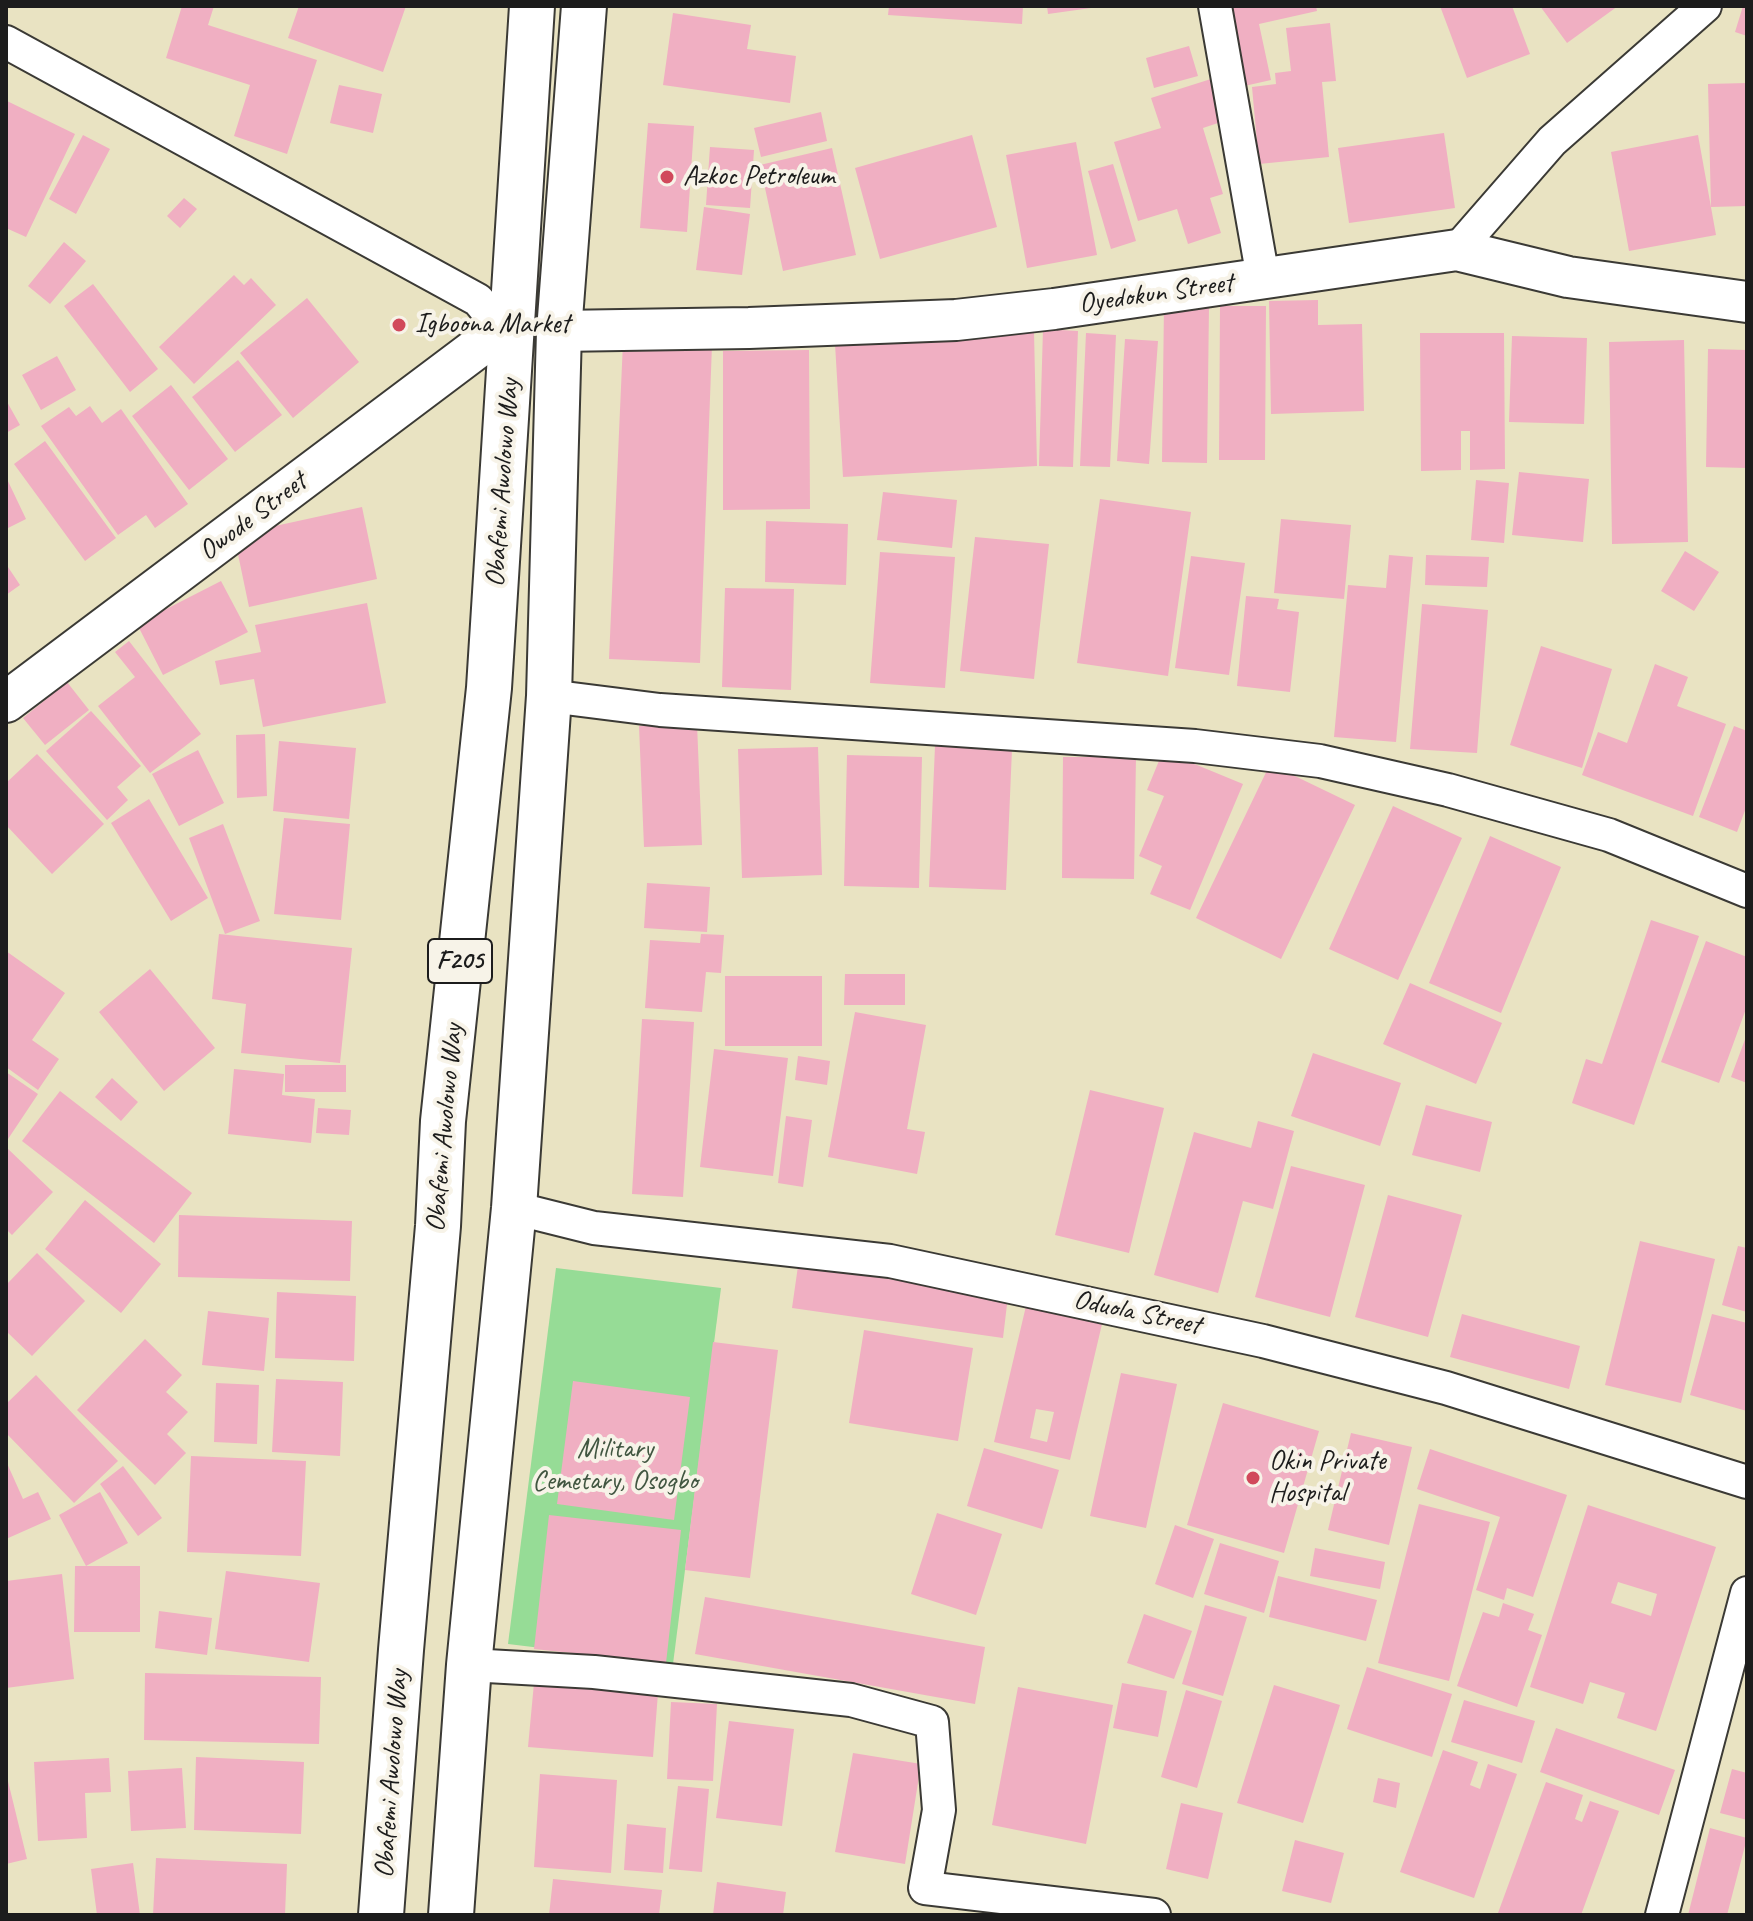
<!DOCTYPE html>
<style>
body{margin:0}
#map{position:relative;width:1753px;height:1921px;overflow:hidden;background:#e9e3c2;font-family:Caveat,sans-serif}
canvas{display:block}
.frame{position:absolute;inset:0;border:8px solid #1c1c1c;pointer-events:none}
</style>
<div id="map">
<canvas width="1753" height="1921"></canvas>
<div class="frame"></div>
</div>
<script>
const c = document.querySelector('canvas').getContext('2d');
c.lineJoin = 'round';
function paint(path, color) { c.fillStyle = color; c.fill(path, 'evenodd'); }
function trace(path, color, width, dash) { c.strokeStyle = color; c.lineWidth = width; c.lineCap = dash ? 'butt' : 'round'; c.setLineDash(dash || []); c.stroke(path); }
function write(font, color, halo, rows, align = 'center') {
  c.font = font + ' Caveat,sans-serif'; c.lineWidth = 8; c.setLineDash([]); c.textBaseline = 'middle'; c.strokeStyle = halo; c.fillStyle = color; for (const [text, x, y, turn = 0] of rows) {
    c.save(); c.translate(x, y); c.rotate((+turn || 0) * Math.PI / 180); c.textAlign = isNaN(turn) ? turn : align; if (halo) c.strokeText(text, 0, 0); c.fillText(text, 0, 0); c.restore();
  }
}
paint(new Path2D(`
 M556,1268L721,1288L673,1664L508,1644Z`), '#96dc96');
paint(new Path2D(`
 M182,6H214L208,25L317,60L287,154L234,136L250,85L166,58Z
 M299,6H406L383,72L288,38Z
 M889,6H1023L1022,24L888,15Z
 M1047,6H1091V8L1048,14Z
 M1223,6H1316L1317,11L1259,24L1271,80L1240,87Z
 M1440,6H1512L1530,54L1467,78Z
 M1540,6H1618L1567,43Z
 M1743,6H1747V36L1735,32Z
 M673,13L751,25L747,49L796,56L790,103L663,85Z
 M1330,23L1336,81L1322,82L1329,157L1259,164L1252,87L1276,84L1275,73L1291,71L1286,28Z
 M1189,46L1198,76L1154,88L1146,58Z
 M1211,79L1224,121L1203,128L1223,194L1210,198L1221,233L1188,244L1177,209L1138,221L1114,142L1161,128L1151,98Z
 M1747,83V206L1711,207L1708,84Z
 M339,85L382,94L373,133L330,123Z
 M7,101L75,134L26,237L6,228Z
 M821,112L827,141L761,157L754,128Z
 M648,123L694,126L687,232L640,228Z
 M1444,133L1455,208L1349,223L1338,148Z
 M83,135L110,149L76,214L49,199Z
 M972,135L997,227L880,259L855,168Z
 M1698,135L1716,235L1629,251L1611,152Z
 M1076,142L1097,255L1027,268L1006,155Z
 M710,147L754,150L750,208L706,205Z
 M832,148L856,255L783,271L760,165Z
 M1113,164L1136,241L1111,249L1088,171Z
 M184,198L197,209L180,228L167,216Z
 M704,207L750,214L742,275L696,270Z
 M64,242L86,261L50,304L28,286Z
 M234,275L244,285L251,278L276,305L194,384L159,347Z
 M93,284L158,369L130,392L64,306Z
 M307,298L359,362L293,418L240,353Z
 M1318,300V325L1362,324L1364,411L1271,414L1269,301Z
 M1164,305L1209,306L1207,463L1162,462Z
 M1220,306H1266L1265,460H1219Z
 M1043,329L1078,331L1073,467L1039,466Z
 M1034,332L1037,466L843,477L835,344Z
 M1086,333L1116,335L1110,467L1080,466Z
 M1420,333H1504L1505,469L1470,470V431H1461V470L1421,471Z
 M1512,336L1587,338L1584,424L1509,422Z
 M1125,339L1158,341L1149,464L1117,461Z
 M1684,340L1688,542L1612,544L1609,342Z
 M623,342L712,345L700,663L609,659Z
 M1708,349L1747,350V468L1706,467Z
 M809,350L810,509L723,510V351Z
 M57,356L76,390L41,410L22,375Z
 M238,360L282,415L235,452L192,397Z
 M171,385L228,459L189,490L132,416Z
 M6,400L20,425L6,433Z
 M90,406L102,423L121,409L188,504L155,528L146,515L118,535L41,426L69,407L76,416Z
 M45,441L116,538L85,561L14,464Z
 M1519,472L1589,479L1583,542L1512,535Z
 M6,477L26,519L6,529Z
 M1476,480L1509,483L1504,543L1471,540Z
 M883,492L957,500L952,548L877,540Z
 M1100,499L1191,512L1168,676L1077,663Z
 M362,507L377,579L249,607L234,535Z
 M1281,519L1351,525L1344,599L1274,593Z
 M766,521L848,524L846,585L765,582Z
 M975,537L1049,544L1034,679L960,671Z
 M1685,551L1719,572L1694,611L1661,591Z
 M880,552L955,557L945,688L870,683Z
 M1389,555L1413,557L1396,742L1334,737L1348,585L1386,588Z
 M1426,555L1489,557L1487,587L1425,585Z
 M1191,556L1245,563L1229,675L1175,668Z
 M6,564L20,585L6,595Z
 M221,581L248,632L163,675L137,624Z
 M725,588L794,589L791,690L722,687Z
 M1246,596L1279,599L1277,609L1299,612L1290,692L1237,686Z
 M367,603L386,703L263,727L254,679L220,685L215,661L261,652L255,625Z
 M1422,604L1488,610L1477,753L1410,749Z
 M129,641L201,734L150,773L98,706L135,677L115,652Z
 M1541,646L1612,669L1582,768L1510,745Z
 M1655,664L1688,677L1677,706L1726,724L1693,816L1582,775L1598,732L1627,743Z
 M67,682L89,710L45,745L23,718Z
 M91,711L141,766L117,787L128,800L107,820L46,751Z
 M697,724L702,845L644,847L639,726Z
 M1734,726L1747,731V805L1737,832L1699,817Z
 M265,734L267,796L237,798L236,735Z
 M279,741L356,748L349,819L273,811Z
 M935,746L1012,749L1006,890L929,887Z
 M818,747L822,875L742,878L738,749Z
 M198,750L224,803L179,826L152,774Z
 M1163,751L1243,784L1190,910L1150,894L1162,866L1139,856L1164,796L1147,790Z
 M37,754L104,824L52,874L6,825V783Z
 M847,755L922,757L919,888L844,886Z
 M1063,757H1136L1134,879L1062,878Z
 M1270,764L1355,805L1281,959L1196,918Z
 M149,799L208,898L171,921L111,823Z
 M1393,806L1462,838L1398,980L1329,949Z
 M284,818L350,824L341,920L274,914Z
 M223,824L260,921L225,934L189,838Z
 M1490,836L1561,867L1501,1013L1429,983Z
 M647,883L710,887L707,932L644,928Z
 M1651,920L1699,936L1634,1125L1572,1103L1586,1059L1602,1064Z
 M219,934L352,948L340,1063L241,1053L246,1004L212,999Z
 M701,934L724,935L721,973L706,972L702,1012L645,1008L650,940L700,943Z
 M1706,941L1747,957V1006L1719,1083L1661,1062Z
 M6,951L65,993L32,1040L59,1059L38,1090L6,1067Z
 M150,969L215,1048L164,1091L99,1012Z
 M845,974H905V1005H844Z
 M725,976H822V1046H725Z
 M1410,983L1502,1023L1476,1084L1383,1044Z
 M855,1012L926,1025L907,1129L925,1132L917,1174L828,1157Z
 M642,1019L694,1022L683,1197L632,1194Z
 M1747,1034V1083L1731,1077Z
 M714,1049L788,1058L773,1176L700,1167Z
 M1313,1053L1401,1083L1380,1146L1291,1116Z
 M798,1056L830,1061L827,1085L795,1080Z
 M285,1065H346V1092H285Z
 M234,1069L284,1074L282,1095L315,1099L311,1143L228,1134Z
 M6,1072L38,1094L6,1142Z
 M112,1078L138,1102L121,1121L95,1097Z
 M1090,1090L1164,1108L1129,1253L1055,1235Z
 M60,1091L192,1193L154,1243L22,1141Z
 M1426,1105L1492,1122L1480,1172L1412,1155Z
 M318,1108L351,1110L349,1135L316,1133Z
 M786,1116L812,1120L803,1187L778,1183Z
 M1258,1121L1294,1131L1273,1209L1243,1201L1218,1293L1154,1275L1194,1132L1251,1148Z
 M6,1147L53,1192L12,1235L6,1229Z
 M1291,1166L1365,1185L1330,1317L1255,1297Z
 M1388,1195L1462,1215L1428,1337L1355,1317Z
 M85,1200L161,1264L121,1313L45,1249Z
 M179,1215L352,1221L350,1281L178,1277Z
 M1640,1241L1715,1259L1681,1403L1605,1385Z
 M1738,1246L1747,1248V1312L1722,1305Z
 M37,1253L85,1301L32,1356L6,1331V1285Z
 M798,1266L1008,1296L1003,1338L792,1308Z
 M277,1292L356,1296L354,1361L275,1358Z
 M1026,1306L1102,1324L1070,1460L994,1442ZM1036,1409L1054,1412L1047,1442L1030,1438Z
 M208,1311L269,1318L264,1371L202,1365Z
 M1462,1314L1580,1346L1569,1389L1450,1357Z
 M1712,1314L1747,1323V1411L1690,1395Z
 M864,1330L973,1348L958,1441L849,1423Z
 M145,1339L182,1375L166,1392L188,1412L167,1434L186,1453L155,1485L77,1410Z
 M713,1342L778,1350L750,1578L685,1570Z
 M1121,1373L1177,1384L1146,1528L1090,1516Z
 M36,1375L118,1461L74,1503L6,1433V1404Z
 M276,1379L343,1382L340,1456L272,1452Z
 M573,1381L690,1397L674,1520L557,1504Z
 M216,1383L259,1385L257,1444L214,1442Z
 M1223,1403L1319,1431L1284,1553L1187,1525Z
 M1351,1433L1412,1447L1389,1545L1328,1530Z
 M984,1448L1059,1470L1042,1529L967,1506Z
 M1430,1449L1567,1495L1533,1597L1507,1588L1504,1600L1476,1590L1500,1517L1417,1489Z
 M191,1456L306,1461L301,1556L187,1552Z
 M6,1461L23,1499L38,1492L51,1519L6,1539Z
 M123,1466L162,1518L138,1536L100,1484Z
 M100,1492L128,1543L86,1566L59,1515Z
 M1419,1504L1490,1522L1449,1681L1378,1663Z
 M1588,1505L1716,1547L1656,1731L1617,1718L1625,1693L1590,1682L1583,1704L1530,1687ZM1618,1582L1657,1594L1651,1616L1611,1603Z
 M937,1513L1002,1534L976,1615L911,1594Z
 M549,1515L681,1530L666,1663L534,1649Z
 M1175,1525L1214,1539L1193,1598L1155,1584Z
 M1220,1543L1279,1561L1264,1613L1204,1594Z
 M1315,1548L1385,1562L1380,1589L1310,1576Z
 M75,1566H140V1632H74Z
 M226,1571L320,1583L309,1662L215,1649Z
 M62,1574L74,1679L6,1688V1581Z
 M1278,1576L1377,1600L1366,1641L1269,1617Z
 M705,1597L985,1647L975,1704L695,1654Z
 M1503,1603L1534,1614L1528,1630L1542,1635L1517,1707L1457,1686L1483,1612L1499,1617Z
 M1205,1605L1247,1617L1223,1696L1182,1684Z
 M159,1611L212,1618L207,1655L155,1648Z
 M1144,1614L1192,1631L1174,1679L1127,1663Z
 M1367,1667L1452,1694L1432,1757L1347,1729Z
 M145,1673L321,1677L319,1744L144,1740Z
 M534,1683L658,1693L653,1757L528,1747Z
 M1122,1683L1167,1691L1158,1737L1113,1728Z
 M1274,1685L1340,1705L1303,1823L1237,1803Z
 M1018,1687L1113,1705L1086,1844L992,1825Z
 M1186,1690L1222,1701L1197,1788L1161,1777Z
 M1464,1700L1535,1721L1522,1763L1451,1742Z
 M671,1702L717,1704L713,1781L667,1779Z
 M729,1721L794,1729L782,1826L716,1818Z
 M1556,1728L1675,1770L1659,1815L1540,1772Z
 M1443,1750L1478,1762L1470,1785L1480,1789L1488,1764L1517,1774L1474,1898L1400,1872Z
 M853,1753L921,1764L905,1864L835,1852Z
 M196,1757L304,1762L301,1834L194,1830Z
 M109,1758L111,1792L85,1793L87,1838L38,1841L34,1762Z
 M182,1768L186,1828L131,1831L128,1771Z
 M1732,1769L1747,1773V1820L1720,1813Z
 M6,1773L27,1859L6,1864Z
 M540,1774L617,1780L611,1873L534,1867Z
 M1378,1778L1400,1783L1396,1808L1373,1802Z
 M1546,1782L1583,1795L1575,1819L1582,1822L1590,1801L1619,1811L1581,1915H1505L1498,1913Z
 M678,1786L709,1789L702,1872L669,1869Z
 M1181,1803L1223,1813L1208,1879L1166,1869Z
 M627,1824L666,1828L663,1873L624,1870Z
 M1710,1828L1747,1838L1727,1915H1688Z
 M1295,1840L1344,1853L1331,1903L1282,1891Z
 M156,1858L287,1864L285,1915H153Z
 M133,1863L140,1915H97L91,1869Z
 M553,1879L662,1890L659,1915H549Z
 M717,1882L786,1892L783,1915H713Z`), '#f0afc2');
const minor = new Path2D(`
 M1215,6L1263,278
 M6,42L478,300L493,318L502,335
 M1457,250L1552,141L1705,6
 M549,696L660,710L1195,746L1320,761L1448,790L1609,835L1747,891
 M514,1208L594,1228L890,1261L1263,1341L1446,1388L1747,1482
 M469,1665L594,1672L851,1700L932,1722L939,1810L925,1888L1154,1915
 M1662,1915L1747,1593`);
const tertiary = new Path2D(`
 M559,331L749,328L956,320L1054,309L1457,250L1568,277L1747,302
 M6,702L485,342L512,331`);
const primary = new Path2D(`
 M381,1915L401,1650L438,1226L443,1121L489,688L532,6
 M451,1915L469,1665L514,1208L549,696L559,331L584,6`);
trace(minor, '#3b3a35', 36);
trace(tertiary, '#3b3a35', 44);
trace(primary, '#3b3a35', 48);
trace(minor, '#fff', 32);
trace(tertiary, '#fff', 40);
trace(primary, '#fff', 44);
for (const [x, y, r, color] of [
 [667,177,8,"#d1495b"],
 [399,325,8,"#d1495b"],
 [1253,1478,8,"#d1495b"]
]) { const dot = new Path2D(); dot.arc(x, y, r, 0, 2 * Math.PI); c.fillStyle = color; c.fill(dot); trace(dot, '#f7f3e8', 3); }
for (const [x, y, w] of [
 [460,961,64]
]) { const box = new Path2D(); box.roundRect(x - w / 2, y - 22, w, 44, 6); c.fillStyle = '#f7f3e8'; c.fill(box); trace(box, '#1c1c1c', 2); }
write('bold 26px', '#1c1c1c', null, [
 ["F205",460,961]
]);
write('28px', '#1c1c1c', '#f7f3e8', [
 ["Azkoc Petroleum",683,177],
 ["Igboona Market",415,325],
 ["Okin Private",1269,1462],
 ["Hospital",1269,1494]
], 'left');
write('28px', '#1c1c1c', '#f7f3e8', [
 ["Oyedokun Street",1156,294,-8],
 ["Obafemi Awolowo Way",503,483,-86],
 ["Owode Street",253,517,-37],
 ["Obafemi Awolowo Way",445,1128,-85],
 ["Oduola Street",1137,1313,12],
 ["Obafemi Awolowo Way",392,1774,-86]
]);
write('28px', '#415641', '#f7f3e8', [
 ["Military",615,1450],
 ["Cemetary, Osogbo",615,1482]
]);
</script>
